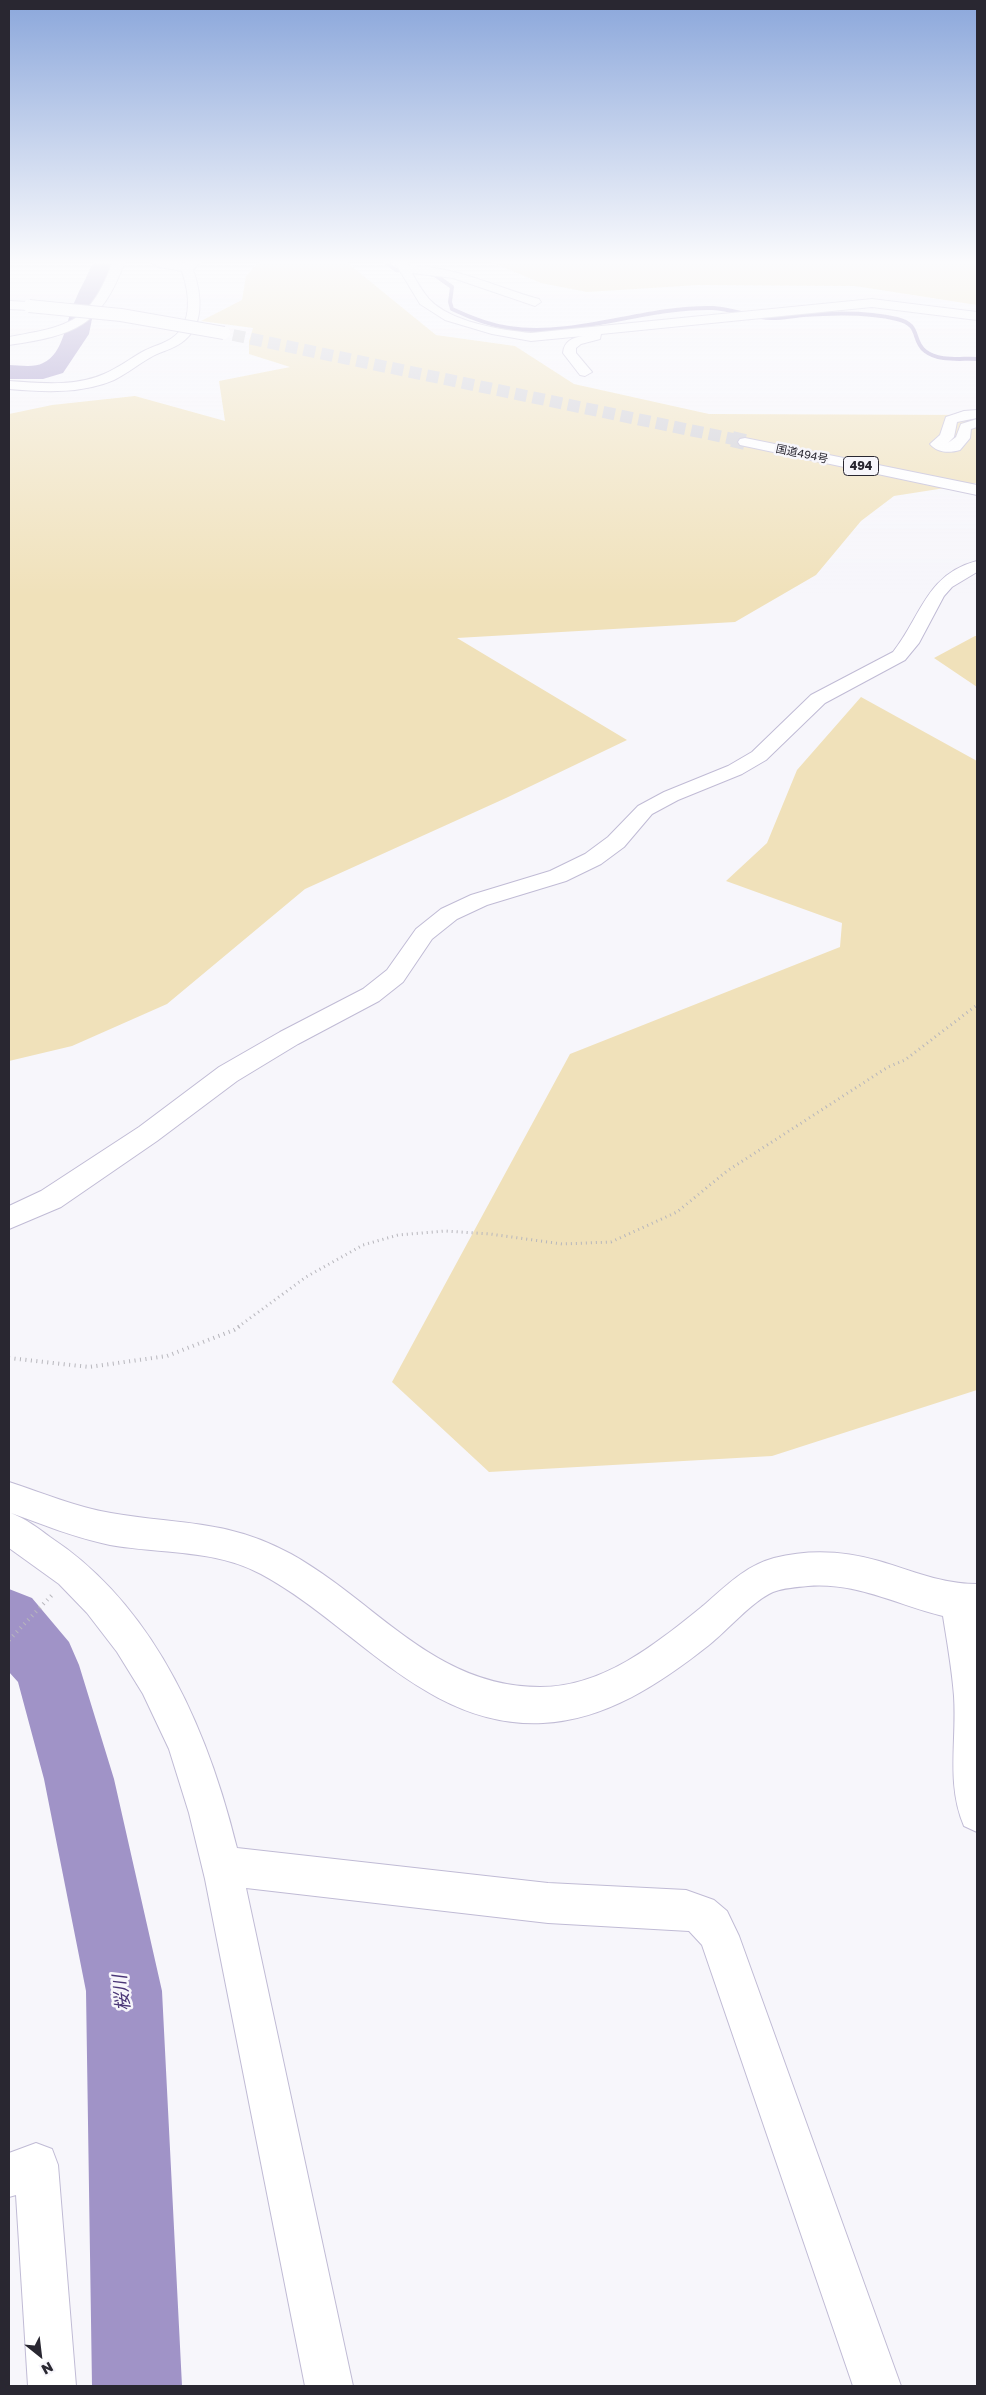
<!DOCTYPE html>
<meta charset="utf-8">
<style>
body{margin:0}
#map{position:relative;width:986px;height:2395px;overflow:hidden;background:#f7f6fb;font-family:"Golos Text",sans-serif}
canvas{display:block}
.frame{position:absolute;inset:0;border:10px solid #292731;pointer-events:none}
.north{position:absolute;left:15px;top:2330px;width:50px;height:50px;-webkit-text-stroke:4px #f7f6fb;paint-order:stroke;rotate:151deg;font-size:14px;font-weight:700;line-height:20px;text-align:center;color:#292731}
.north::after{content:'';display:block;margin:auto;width:18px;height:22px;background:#292731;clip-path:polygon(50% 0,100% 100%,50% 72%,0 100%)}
</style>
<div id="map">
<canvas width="986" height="2395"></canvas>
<div class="frame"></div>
<div class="north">N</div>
</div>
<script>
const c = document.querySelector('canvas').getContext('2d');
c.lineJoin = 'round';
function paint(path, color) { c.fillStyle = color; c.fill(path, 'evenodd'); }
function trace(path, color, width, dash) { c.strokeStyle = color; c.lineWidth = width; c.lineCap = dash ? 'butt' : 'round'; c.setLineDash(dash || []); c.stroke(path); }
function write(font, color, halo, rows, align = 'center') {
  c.font = font + ' "Golos Text","Noto Sans JP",sans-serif'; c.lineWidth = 5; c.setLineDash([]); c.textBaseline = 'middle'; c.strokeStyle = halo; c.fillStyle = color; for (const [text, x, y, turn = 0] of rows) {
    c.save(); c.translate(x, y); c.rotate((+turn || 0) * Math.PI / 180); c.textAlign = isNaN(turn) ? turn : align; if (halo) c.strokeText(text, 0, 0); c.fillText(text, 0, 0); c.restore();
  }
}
paint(new Path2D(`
 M260,261H345L436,335L515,346L574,384L709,414L977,415V483L894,496L861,521L816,575L735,622L457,638L627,740L506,798L305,889L167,1004L72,1046L9,1061V414L52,405L135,396L225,421L219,381L290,367L249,354V341L253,328L201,321L242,300L246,276Z
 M488,261H977V305L855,286L698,285L587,292L541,283Z
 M975,636H977V687L934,658Z
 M861,697L977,761V1390L772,1456L489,1472L392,1382L570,1054L840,947L842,923L726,881L767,843L797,770Z`), '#f0e1ba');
trace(new Path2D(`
 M384,261L396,270L410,271
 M426,273L435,275L452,287L450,302L452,309C471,318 489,325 509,328C576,338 645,306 713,308C733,309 752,318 772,318C783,318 793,316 803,315C830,313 870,312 897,319C922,325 911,340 925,351C939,362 961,358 977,359`), '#a093c7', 4);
paint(new Path2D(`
 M94,261H116L95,304L89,334L63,373L43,379H9V365C19,365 34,368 43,363C64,354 66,320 74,303C80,288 88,275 94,261Z
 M9,1589L32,1598L69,1642L79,1665L114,1779L162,1991L182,2386H92L86,1991L44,1779L18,1682L9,1672Z`), '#a093c7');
trace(new Path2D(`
 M233,335L738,440`), '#cecdd3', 12, [12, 6]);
trace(new Path2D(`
 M732,439L745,442`), '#cecdd3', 16, [16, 8]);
const minor = new Path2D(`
 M113,261H125C101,327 75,335 9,345V337C70,326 90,323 113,261Z
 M149,261L186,264L189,261H201L193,270C202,294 205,327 181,343C173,349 162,351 153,356C140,363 128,373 114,380C82,394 43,392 9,389V381C40,383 75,387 104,374C118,368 131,358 144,351C153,346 164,344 172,338C194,323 189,292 182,271L159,267Z
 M394,261H406L409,266C455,266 495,287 539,299L541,302L535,306L453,278L412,273C417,282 422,291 429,299C450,322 501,330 531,333L872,299L977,312V320L872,307L601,334L600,339L581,344L576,348V353L592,372L585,376L580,375L563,353C564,341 572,338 583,336L531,341L492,334L445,320L420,304Z
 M977,410V418L957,422L954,437L948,443L956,437L961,424L977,419V427L971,429L970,438L960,450C950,453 937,453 930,444L940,435L946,417L964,411Z
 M977,561V572L952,587L944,596L919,643L905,660L825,703L766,760L742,774L678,800L652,814L624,847L601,864L566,881L487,905L457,919L432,939L403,982L379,1001L298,1044L237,1081L157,1141L61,1207L9,1229V1206L41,1191L139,1127L219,1067L280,1032L363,989L387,970L416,929L441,909L471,895L550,871L585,854L608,837L638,806L664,792L728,766L752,752L811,695L893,652C921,617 926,574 977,561Z
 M9,1482C43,1493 76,1507 111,1513C179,1525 227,1519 291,1554C377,1602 434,1687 540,1687C604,1687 657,1643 704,1605C726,1586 745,1566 774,1558C809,1549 845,1551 879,1561C913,1571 942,1584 977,1584V1832L964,1826C946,1784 957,1741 954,1696C952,1669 947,1642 943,1616C897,1605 857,1582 808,1586C797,1587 783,1588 773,1592C751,1602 728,1630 709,1645C661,1683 606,1720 543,1723C427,1729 354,1624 261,1574C214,1549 161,1554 110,1545C76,1538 44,1525 11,1513C26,1519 38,1528 50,1537C155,1606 208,1730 237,1848L548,1883L686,1890L714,1900L727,1911L739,1936L901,2386H853L702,1945L689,1931L548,1923L246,1888L353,2386H305L205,1879L189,1813L169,1749L143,1694L117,1652L87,1613L59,1584L9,1548Z
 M36,2143L52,2149L58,2165L76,2386H28L16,2195L9,2197V2153Z`);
const highway = new Path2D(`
 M9,301L29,302L35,306L29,310L9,309Z
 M745,438L977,485V495L740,445L738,442L740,439Z`);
trace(minor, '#c0bbd5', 2);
trace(highway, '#c0bbd5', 2);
trace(new Path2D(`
 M238,1327L306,1277L363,1245L398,1235L445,1231L490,1234L562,1244L611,1242L677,1212L727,1171L888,1067L905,1060L977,1005`), '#b7b6bc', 3, [1, 4]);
trace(new Path2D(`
 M9,1358L89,1367L167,1356L234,1330L240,1326
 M9,1640L52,1595`), '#b7b6bc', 4, [1, 4.5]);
paint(minor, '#fff');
paint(highway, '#fff');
const highwayBridge = new Path2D(`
 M29,306L121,315L224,333`);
trace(highwayBridge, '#c0bbd5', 14, []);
trace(highwayBridge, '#fff', 12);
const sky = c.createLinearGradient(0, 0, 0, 596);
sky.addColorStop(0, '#8ba7db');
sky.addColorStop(0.44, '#fbfbfd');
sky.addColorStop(1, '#fbfbfd00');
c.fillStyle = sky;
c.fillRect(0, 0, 986, 596);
write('11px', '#292731', '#f7f6fb', [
 ["国道494号",802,454,12]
]);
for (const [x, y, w] of [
 [861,466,35]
]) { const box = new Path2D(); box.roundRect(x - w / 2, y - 9.5, w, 19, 4); c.fillStyle = '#f7f6fb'; c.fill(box); trace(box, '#292731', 1); }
write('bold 12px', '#292731', null, [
 ["494",861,466]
]);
write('italic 18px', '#4a3677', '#f7f6fb', [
 ["桜川",122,1993,-97]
]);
</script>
